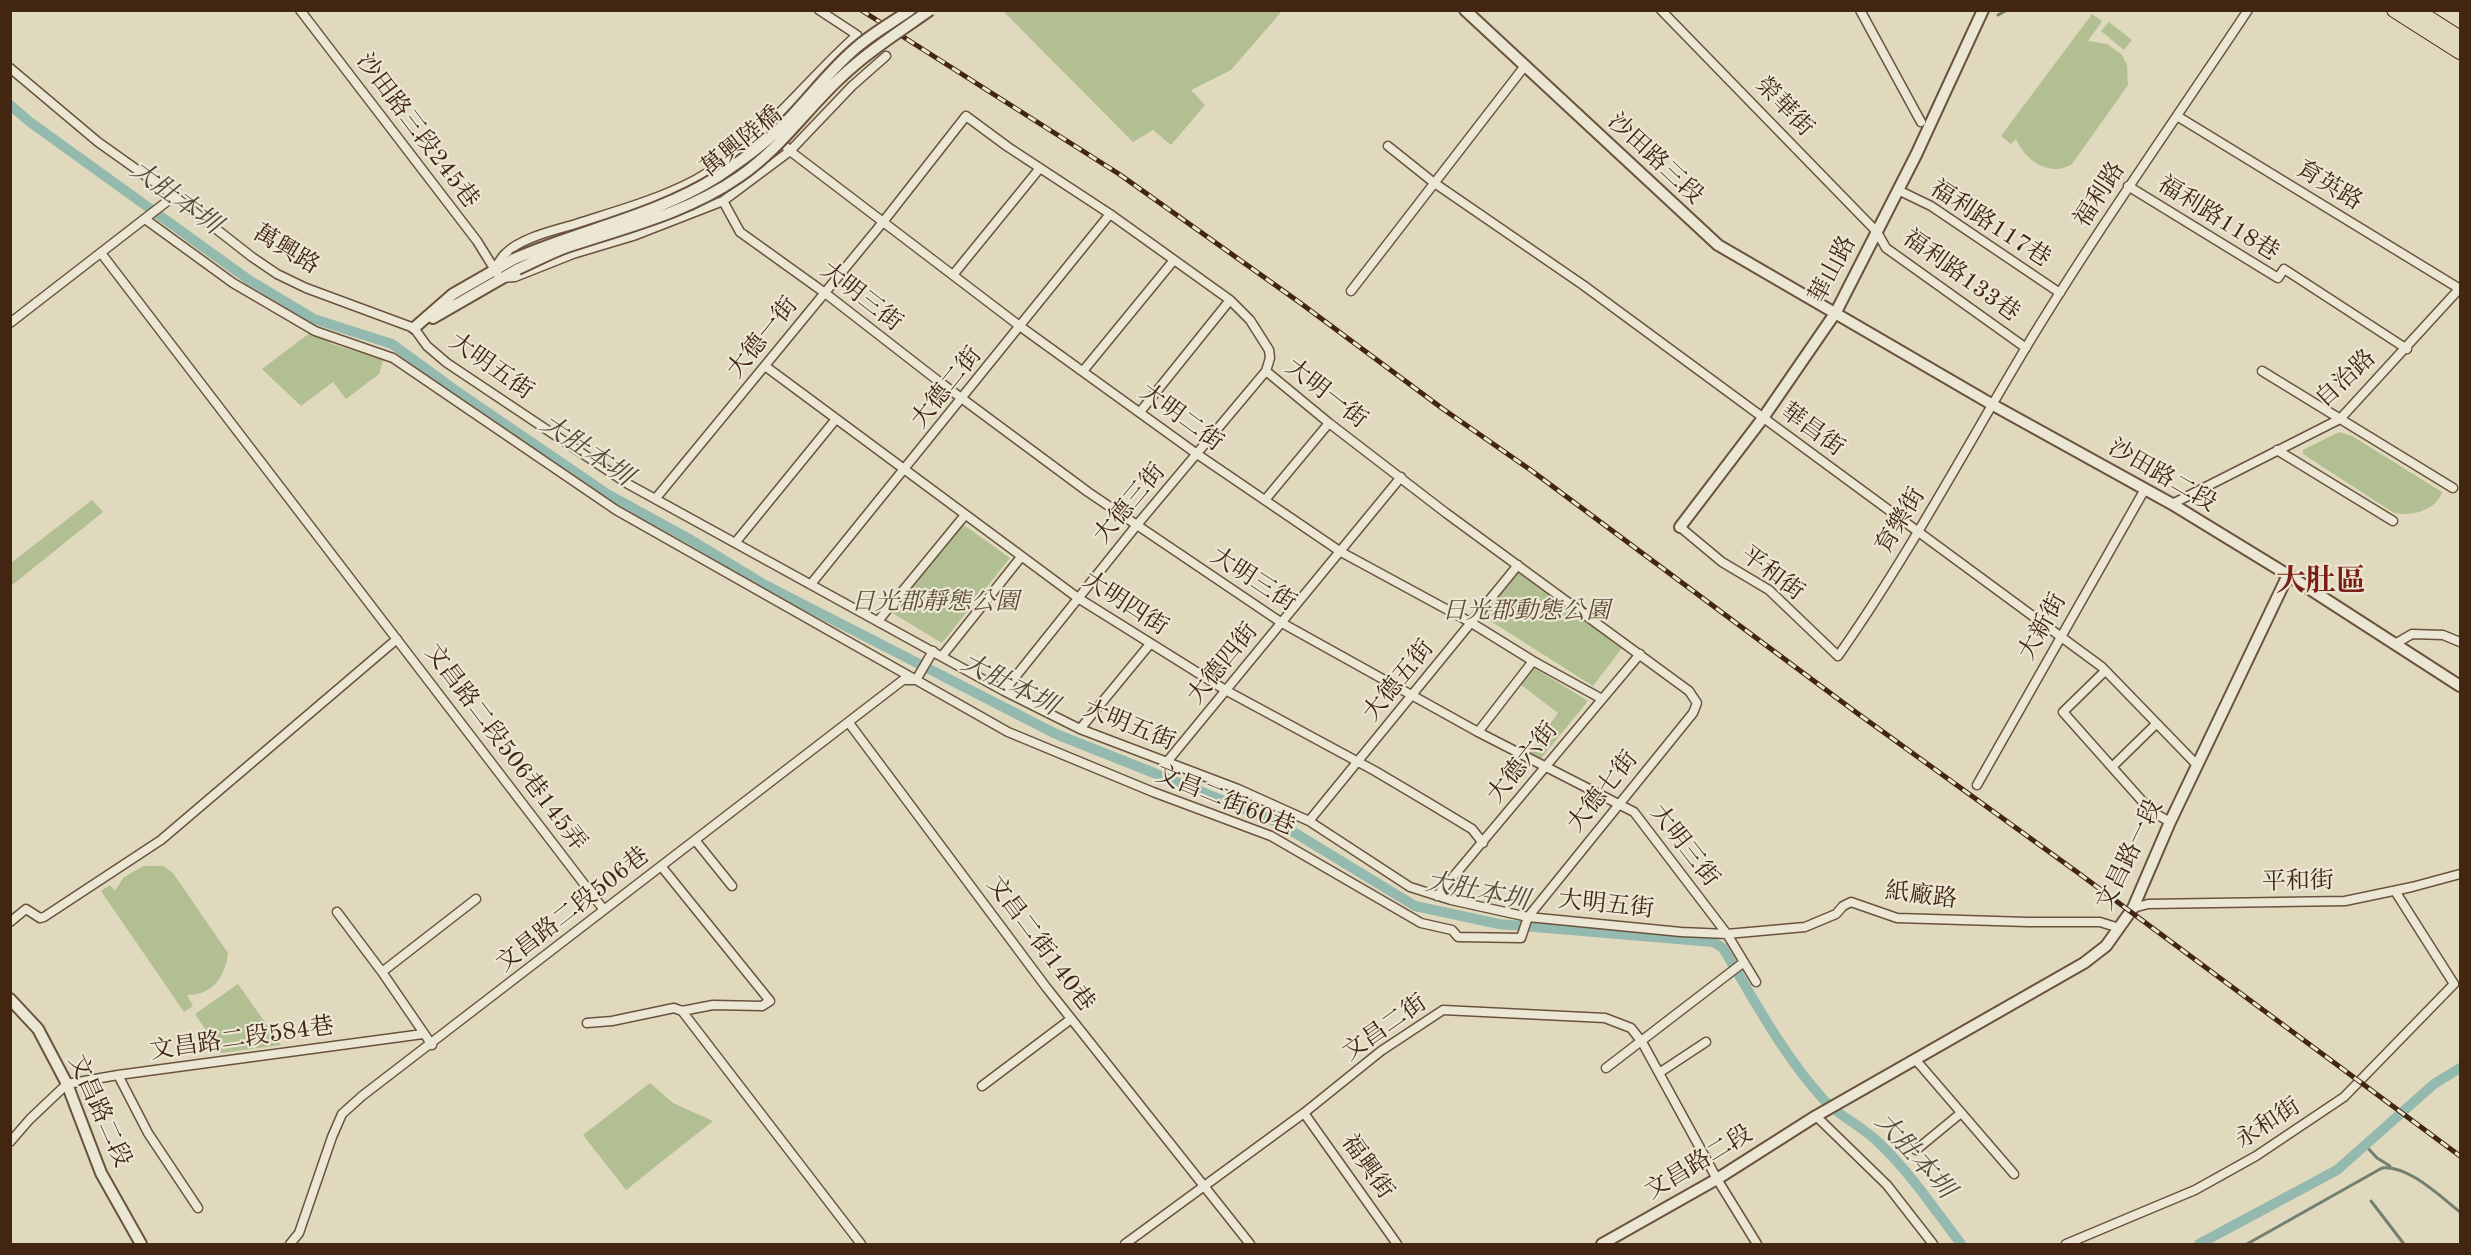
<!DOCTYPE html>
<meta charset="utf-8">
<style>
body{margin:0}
#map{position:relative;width:2471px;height:1255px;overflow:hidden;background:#e1d9bd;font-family:"Old Standard TT",serif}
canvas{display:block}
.frame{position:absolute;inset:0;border:12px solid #422612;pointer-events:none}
</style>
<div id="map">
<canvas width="2471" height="1255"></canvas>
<div class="frame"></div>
</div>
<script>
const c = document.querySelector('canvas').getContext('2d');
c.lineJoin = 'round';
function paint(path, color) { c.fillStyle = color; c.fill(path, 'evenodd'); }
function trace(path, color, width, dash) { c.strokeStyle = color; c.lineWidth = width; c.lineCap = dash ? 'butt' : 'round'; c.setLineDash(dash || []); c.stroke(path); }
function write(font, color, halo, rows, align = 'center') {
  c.font = font + ' "Old Standard TT","Noto Serif TC",serif'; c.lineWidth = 4.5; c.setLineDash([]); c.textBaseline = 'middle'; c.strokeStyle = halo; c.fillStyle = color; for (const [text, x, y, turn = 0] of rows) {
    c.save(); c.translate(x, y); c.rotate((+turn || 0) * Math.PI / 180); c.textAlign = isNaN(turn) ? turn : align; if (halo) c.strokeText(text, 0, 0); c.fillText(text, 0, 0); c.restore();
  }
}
paint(new Path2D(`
 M1003,11H1282L1231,70L1191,90L1205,105L1171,145L1153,130L1133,142Z
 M2092,14L2102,21L2088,41L2107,44L2122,55L2127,65L2128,85L2072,164C2050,178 2025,160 2016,139L2011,144L2001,136Z
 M2109,22L2132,40L2124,50L2101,31Z
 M311,332L332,344L383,360L379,374L346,399L333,382L301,406L262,369Z
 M2339,432L2352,436L2442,492C2437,510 2411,517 2394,513L2303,454V450Z
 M92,500L103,512L11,586V563Z
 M961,523L1010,558L942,643L889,611Z
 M1516,571L1622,648L1593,686L1481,615Z
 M1531,666L1588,701L1538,762L1528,755L1558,713L1520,684Z
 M143,866H163L173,873L228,953C225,977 213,995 187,995L193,1006L184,1012L101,891L110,885L115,891L123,878Z
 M238,984L281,1045L221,1053L195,1014Z
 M650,1083L673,1103L713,1121L626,1190L583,1135Z`), '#b1bf92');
trace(new Path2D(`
 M1998,15L2007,10
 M2366,1146L2377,1158L2390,1166
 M2371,1201L2404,1244
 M2247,1244L2382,1168C2407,1164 2441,1197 2460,1212`), '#737f70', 3);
trace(new Path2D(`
 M10,105L30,122L249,280L314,319L392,344L462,395L607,494L691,540L765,585L1056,734L1277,822L1415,906L1499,924L1713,942L1723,948C1754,1000 1783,1055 1824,1100C1840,1117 1862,1126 1878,1142C1910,1172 1935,1210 1961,1244
 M2199,1244L2337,1170L2434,1084L2460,1068`), '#94baaf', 10);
const minor = new Path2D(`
 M300,10L477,241L500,278L515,277L573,254L633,236L723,201L790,151L852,86L886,56
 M1661,10L1877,232L1886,248L2026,348
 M1860,10L1921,122
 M10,68L98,142L174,196L252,257L277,274L306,288L414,328L427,346L447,363L628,484L1004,691L1080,729L1238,789L1309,821L1410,887L1451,900L1528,917L1681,932L1727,934L1805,927L1836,914L1843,906L1851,902L1897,918L2028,922H2100L2119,928
 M2177,116L2460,289
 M767,127L790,151L1021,327L1197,454L1341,552L1470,622L1533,661L1602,699
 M1388,146L1433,182L1583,285L2102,667L2197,765
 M2128,186L2278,278L2284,269L2407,349
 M1898,190L1931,206L2060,293
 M723,201L740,232L825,293L937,380L1088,492L1282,623L1478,732L1634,812L1727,934L1756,982
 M145,219L233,283L315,331L393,358L616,510L1008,732L1153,792L1271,836L1421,923L1452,930L1458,937L1521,938L1528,917L1693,713L1697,703L1689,691L1446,513L1329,423L1266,371
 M101,253L604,910
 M494,269C498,264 501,258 505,254C520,238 555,230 576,224C616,211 657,200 695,180C760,145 803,83 857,35L819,10
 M953,275L1040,168
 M1351,291L1524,67
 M10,323L174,196
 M765,366L1078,598L1227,691L1375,771L1429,803L1472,829L1483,843
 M1083,371L1174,260
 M2262,371L2453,488
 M1140,412L1230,300
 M2277,450L2393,521
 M656,498L883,222L966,116L1008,147L1110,214L1230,300L1250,320L1269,350L1270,358L1266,371L1136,526L1004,691
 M1265,500L1329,423
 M2172,504L2340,419L2460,288
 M1680,527L1722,562L1769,590L1838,656C1907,558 1964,451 2025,349C2095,233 2173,123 2248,10
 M735,543L836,419
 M811,584L1110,214
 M878,621L965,515
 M2395,644L2412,634L2443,635L2460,642
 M942,656L1021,557
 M2105,671L2063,712L2151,811L2170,822
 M916,680L933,651
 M849,723L1046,987L1250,1244
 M1080,729L1150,644
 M1478,732L1533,661
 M1166,763L1401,477
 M2112,767L2156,724
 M1977,785L2145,489
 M1309,821L1518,565
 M695,840L732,886
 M1437,896L1640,654
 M2133,908L2148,904L2345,901L2412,887L2460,874
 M337,912L382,972L432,1045
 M10,922L26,909L40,918L44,917L161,840L397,639
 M382,972L476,899
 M682,1011L861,1244
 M587,1023L612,1021L674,1008L682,1011L713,1005L762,1006L770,1001L661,866
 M1915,1059L2014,1174
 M1606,1068L1744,962
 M1659,1073L1706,1042
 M118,1075L148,1133L198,1208
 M982,1086L1071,1019
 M1304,1113L1397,1244
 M1816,1116L1887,1185L1933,1244
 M10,1142L30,1119L67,1084L118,1075L423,1034
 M1916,1150L1961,1113
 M290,1244L299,1233L332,1137L342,1114L362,1096L903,680H913
 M1125,1244L1304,1113L1381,1051L1443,1010L1605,1018L1631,1028L1642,1042L1717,1179L1757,1244
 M2066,1244L2195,1190L2256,1156L2344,1097L2454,984L2395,891`);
const tertiary = new Path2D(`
 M1465,10L1718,245L1993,405L2172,504L2288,575L2460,686
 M433,318L518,269
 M414,328L453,294L514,259
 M1680,527L1763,418L1836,312L1916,155L1983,10
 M10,999L38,1029L67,1084L101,1173L141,1244
 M1602,1244L1717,1179L1816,1116L2084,963L2106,946L2133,908L2170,822L2288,575`);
const primary = new Path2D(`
 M2394,10L2460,52
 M2416,10L2460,38`);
trace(minor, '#6a533d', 11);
trace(tertiary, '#6a533d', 14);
trace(primary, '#422612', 16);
trace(minor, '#ece6d4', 8);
trace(tertiary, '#ece6d4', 10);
trace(primary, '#e1d9bd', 14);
const rail = new Path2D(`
 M861,10L1119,174L1299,302L1443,409L1532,471L1857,713L2077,872L2460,1156`);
trace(rail, '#422612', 5);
trace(rail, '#ece6d4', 3, [9]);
const tertiaryBridge = new Path2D(`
 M514,259C580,230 655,216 717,177C738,163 760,148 778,130C806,103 828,71 857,47C873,33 893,22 910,10
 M518,269C534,262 550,253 567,247C627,227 687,213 739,177C779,150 805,111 839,79C867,52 899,32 930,10`);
trace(tertiaryBridge, '#6a533d', 14, []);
trace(tertiaryBridge, '#ece6d4', 10);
write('24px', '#422612', '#ece6d4', [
 ["榮華街",1784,107,46],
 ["沙田路三段245巷",417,131,53],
 ["萬興陸橋",742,142,-39],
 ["沙田路三段",1655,159,43],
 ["育英路",2329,186,31],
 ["福利路",2100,195,-57],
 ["福利路118巷",2218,219,32],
 ["福利路117巷",1990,224,33],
 ["萬興路",286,250,31],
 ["華山路",1833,270,-62],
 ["福利路133巷",1961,276,36],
 ["大明三街",861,297,38],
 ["大德一街",763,338,-51],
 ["大明五街",491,367,35],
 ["自治路",2346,379,-43],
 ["大德二街",947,388,-51],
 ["大明一街",1326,394,38],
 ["大明二街",1181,418,36],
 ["華昌街",1812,430,36],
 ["沙田路二段",2162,476,30],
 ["大德三街",1130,504,-50],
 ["育樂街",1901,521,-59],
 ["平和街",1772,574,37],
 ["大明三街",1253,580,33],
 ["大明四街",1125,604,33],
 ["大新街",2043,627,-61],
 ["大德四街",1223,664,-51],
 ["大德五街",1399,681,-51],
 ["大明五街",1129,726,22],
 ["文昌路二段506巷145弄",505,748,53],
 ["大德六街",1523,763,-51],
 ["大德七街",1603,792,-51],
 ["文昌二街60巷",1225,801,22],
 ["大明三街",1684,846,52],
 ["文昌路一段",2130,855,-64],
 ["平和街",2298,882,-1],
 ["紙廠路",1921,896,7],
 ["大明五街",1606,905,6],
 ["文昌路二段506巷",573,910,-38],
 ["文昌二街140巷",1040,944,53],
 ["文昌二街",1385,1028,-35],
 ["文昌路二段584巷",242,1039,-8],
 ["文昌路二段",99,1111,66],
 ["永和街",2268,1124,-33],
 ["文昌路二段",1699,1163,-31],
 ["福興街",1367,1167,55]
]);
write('italic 24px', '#5e4c32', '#ece6d4', [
 ["日光郡靜態公園",935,603],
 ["日光郡動態公園",1526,612]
]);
write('italic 26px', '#564b39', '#ece6d4', [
 ["大肚本圳",175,198,36],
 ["大肚本圳",586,451,34],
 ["大肚本圳",1009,685,27],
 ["大肚本圳",1477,892,11],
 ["大肚本圳",1914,1156,48]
]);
write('bold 30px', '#7a1f14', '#ece6d4', [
 ["大肚區",2321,582]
]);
</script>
